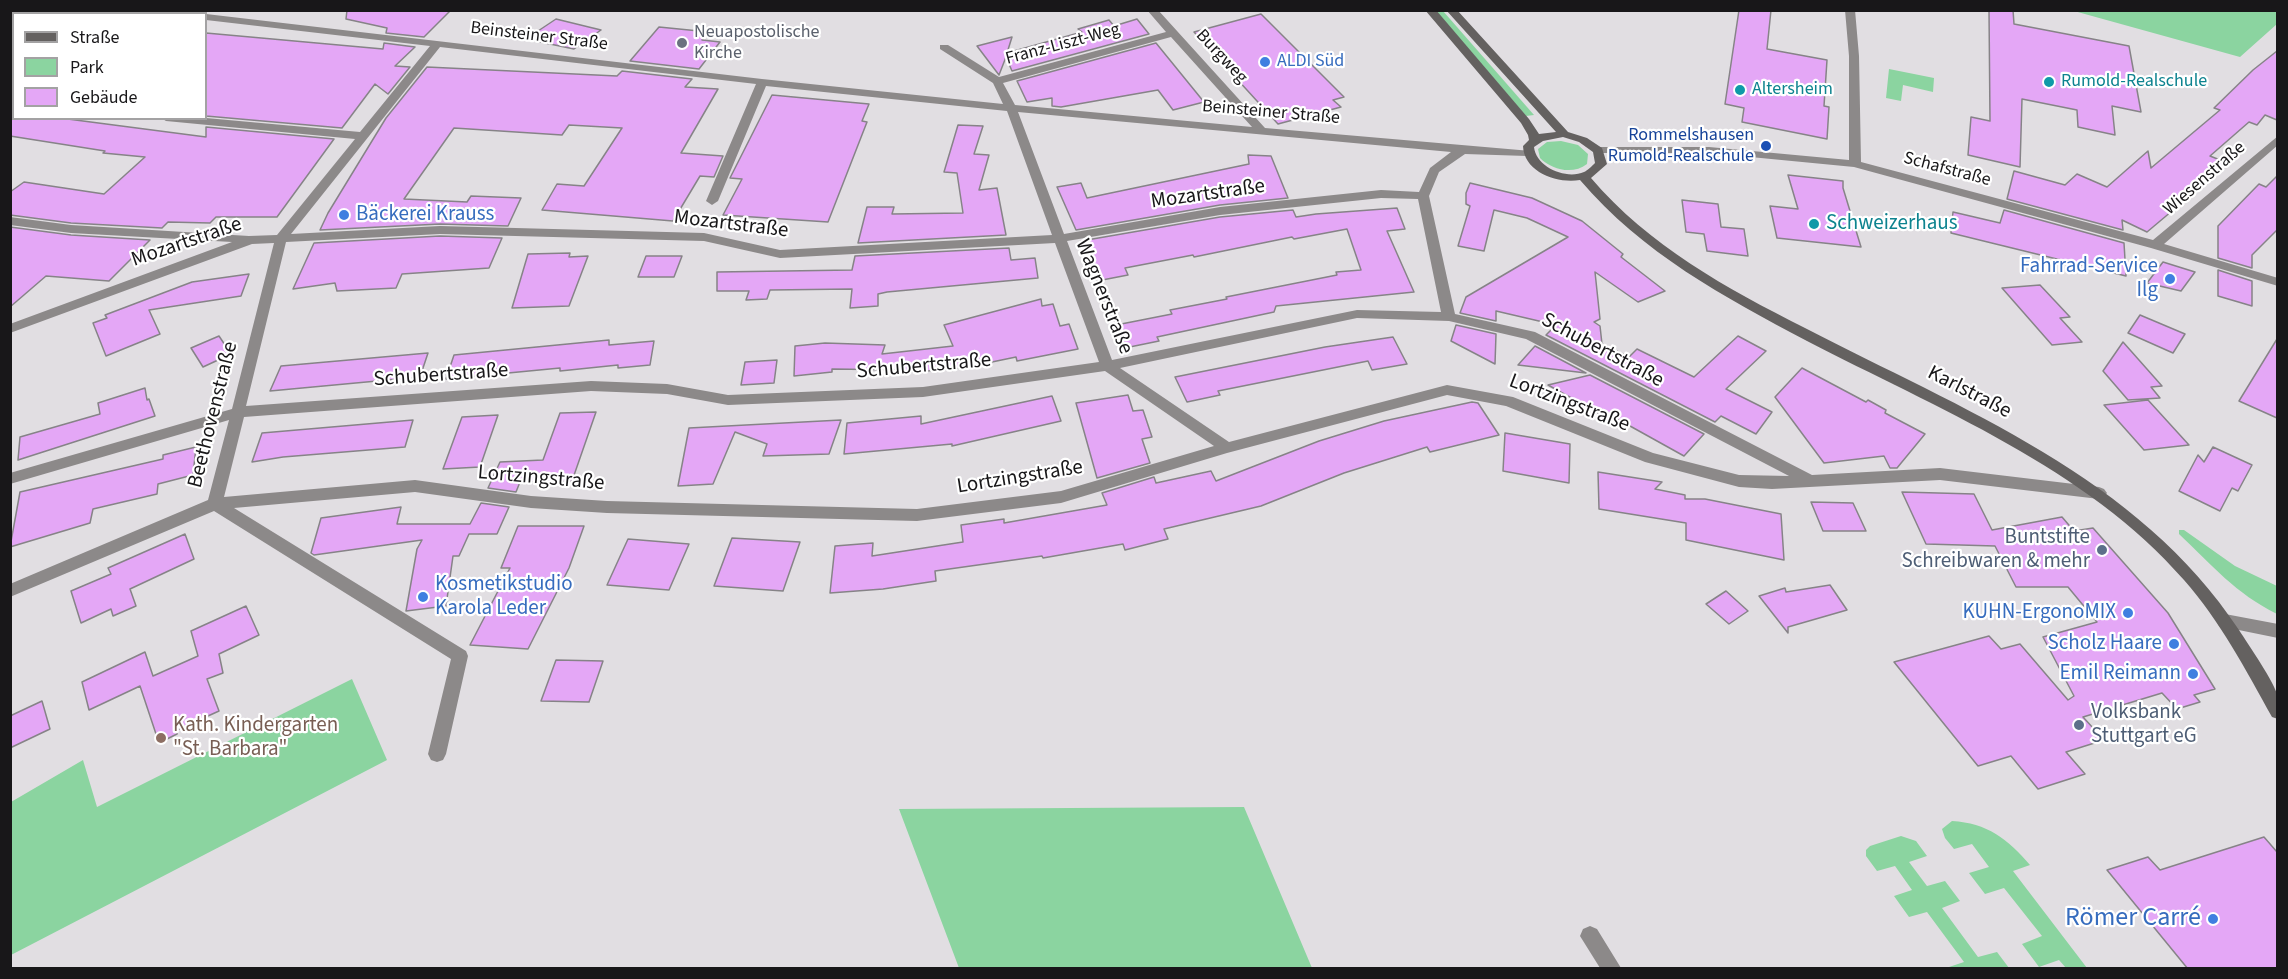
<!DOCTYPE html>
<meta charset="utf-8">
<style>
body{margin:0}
#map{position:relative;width:2288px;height:979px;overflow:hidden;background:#e1dee2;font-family:"Source Sans 3",sans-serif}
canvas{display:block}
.frame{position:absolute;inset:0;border:12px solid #181719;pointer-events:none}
.legend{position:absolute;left:12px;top:12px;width:195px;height:108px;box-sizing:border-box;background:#fff;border:2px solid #a3a2a3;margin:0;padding:8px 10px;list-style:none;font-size:18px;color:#181719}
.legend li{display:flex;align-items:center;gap:12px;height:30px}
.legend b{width:30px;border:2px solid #a3a2a3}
</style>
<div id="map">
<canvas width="2288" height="979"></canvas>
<div class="frame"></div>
<ul class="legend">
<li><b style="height:8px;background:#646160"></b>Straße</li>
<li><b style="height:16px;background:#8bd4a0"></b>Park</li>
<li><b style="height:16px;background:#e4a7f6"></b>Gebäude</li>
</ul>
</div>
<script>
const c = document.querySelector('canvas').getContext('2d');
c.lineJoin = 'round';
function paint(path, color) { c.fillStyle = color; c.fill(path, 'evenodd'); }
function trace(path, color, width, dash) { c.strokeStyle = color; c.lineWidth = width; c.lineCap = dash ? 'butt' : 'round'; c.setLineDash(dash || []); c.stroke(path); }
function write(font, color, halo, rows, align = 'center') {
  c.font = font + ' "Source Sans 3",sans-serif'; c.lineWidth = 4.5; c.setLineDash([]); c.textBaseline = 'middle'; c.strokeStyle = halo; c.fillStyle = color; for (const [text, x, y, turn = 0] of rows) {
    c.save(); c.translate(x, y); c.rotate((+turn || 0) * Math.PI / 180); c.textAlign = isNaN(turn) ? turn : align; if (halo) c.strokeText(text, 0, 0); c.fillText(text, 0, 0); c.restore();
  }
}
paint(new Path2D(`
 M1436,11H1443L1534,115L1526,116Z
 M2074,11H2277V24L2240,57Z
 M1889,69L1934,78L1933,92L1903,85L1901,101L1886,98Z
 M1561,141L1578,145L1588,154L1587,164C1573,175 1552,170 1540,158L1538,149L1547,142Z
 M2179,530H2184L2235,566L2277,586V614C2235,593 2213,566 2179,534Z
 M352,679L387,760L11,955V802L83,760L97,807Z
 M1244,807L1312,968H959L899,809Z
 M1952,821C1987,823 2008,839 2030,865L2013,871L2087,968H2066L2059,960L2039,967L2022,944L2042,936L2004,888L1985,894L1969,873L1989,867L1972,844L1954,849L1945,838L1942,829Z
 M1901,836L1916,841L1927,856L1909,862L1927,886L1945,881L1960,901L1942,908L1978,957L1997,952L2009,968H1946L1964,962L1927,912L1909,917L1894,896L1912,890L1895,866L1877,871L1866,856V850L1870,846Z`), '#8bd4a0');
const building = new Path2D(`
 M347,10H451L424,37L386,33L387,28L346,19Z
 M1739,10H1771L1767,49L1827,60L1824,106L1829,107L1827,139L1742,122L1744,108L1725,104Z
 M1989,10H2013L2014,24L2129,46L2141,112L2112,106L2115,135L2078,127L2077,110L2022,99L2020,167L1968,155L1971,117L1990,121Z
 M1261,14L1344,97L1333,100L1341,107L1278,124L1194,32Z
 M556,19L601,30L574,49L526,39Z
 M1137,19L1149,34L1012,71L1006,57L999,75L977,46L1012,37L1007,53L1082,32L1078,29L1109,20L1114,26Z
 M659,27L709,32L702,40L720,42L699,69L630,61Z
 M206,33L383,49L384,43L415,47L395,66L410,67L388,94L375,84L342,128L206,116Z
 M1156,43L1204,102L1173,110L1158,90L1061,107L1052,106V98L1027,102L1017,81Z
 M2277,51V120L2265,115L2257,125L2249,122L2210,156L2225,162L2197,190L2147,232L2122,220L2123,230L2007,199L2014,171L2065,185L2077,174L2107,187L2148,151L2151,168L2220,110L2214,108L2253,70Z
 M427,67L617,76L622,71L692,79L685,87L718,89L681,153L723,156L714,177L700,176L673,221L542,210L557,184L584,186L622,128L569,125L562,135L454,128L404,199L467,202L471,196L521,198L508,226L440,224L320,230L328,213L386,118Z
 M772,95L869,104L862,121L867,122L828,222L723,215L742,179L730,178Z
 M10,118H60L206,137V127L334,139L277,217H216L210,223L168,222L162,228L71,223L10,215V192L24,182L104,194L145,157L103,153L105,151L10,136Z
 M958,125L983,126L974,154L989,155L979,190L997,188L1006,235L858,243L867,207H894L892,214L963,213L957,173L944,172Z
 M1248,155L1271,156L1288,198L1220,205L1076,230L1057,187L1081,183L1087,198L1249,164Z
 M1788,175L1843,181V188L1861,247L1777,238L1770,206L1798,209Z
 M2277,176V230L2252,255V268L2218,258V226L2259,184L2266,187Z
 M1470,183L1532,198L1582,221L1623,254L1621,257L1665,291L1638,302L1595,272L1600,319L1594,322L1600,326L1602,344L1629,357L1637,349L1694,377L1738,336L1766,351L1726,389L1772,412L1756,434L1721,416L1715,422L1546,335L1556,325L1496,311V321L1460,313L1466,297L1568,237L1527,218L1494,210L1484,251L1458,246L1470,206L1466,204V193Z
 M1682,200L1718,204L1721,227L1744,229L1748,256L1707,251L1704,234L1686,232Z
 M1397,208L1405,229L1387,231L1414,292L1276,306L1274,312L1157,337L1159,341L1120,349L1111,326L1172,314L1170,310L1227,299L1226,297L1337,275L1336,272L1361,270L1347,229L1294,239L1292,237L1194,257L1193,255L1125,268L1128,275L1097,281L1081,241L1220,217L1293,210L1296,217L1316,214Z
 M2004,210L2124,243L2126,276L1951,233L1953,212L2000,223Z
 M10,227L71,235L150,240L109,281L46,276L10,307Z
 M440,236L502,238L489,268L402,274L396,288L337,291L335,283L293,289L314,243Z
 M1009,248L1011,260L1035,258L1038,278L887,292L878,294V306L850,308L852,289L770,290L767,299L746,300L749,291H717V272L852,270L855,256Z
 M570,253L569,257L588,256L569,306L512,308L528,254Z
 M646,256H682L674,277H638Z
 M2163,262L2195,272L2181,291L2147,283Z
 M2218,270L2252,281V306L2218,296Z
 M249,274L241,296L149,310L160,334L106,356L93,323L107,318L105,315L192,282Z
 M2040,285L2070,317L2060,318L2082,342L2052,345L2002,288Z
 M1041,299L1042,306L1053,304L1060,326L1069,324L1078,349L1017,361L1016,357L963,368L903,373V370L832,369V372L794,376L795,346L825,343L885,345L882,354L953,346L944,325Z
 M2140,315L2185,334L2173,353L2128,333Z
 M1456,325L1496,334L1495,364L1451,341Z
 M219,336L231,354L203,367L191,348Z
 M1393,337L1407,364L1372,370L1368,361L1218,391L1220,395L1187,402L1175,377L1325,347Z
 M2277,339V418L2239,401Z
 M609,340V345L654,341L650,365L618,368V365L560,371V368L446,379L454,355Z
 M2123,342L2162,386L2151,387L2160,398L2128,400L2103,371Z
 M1535,346L1586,373L1518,365Z
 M428,353L420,377L270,391L281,366Z
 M777,360L774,383L741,385L745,362Z
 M1802,368L1866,402L1868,400L1886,410L1885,413L1925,434L1897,468H1890L1884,456L1824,463L1775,397Z
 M1590,375L1704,434L1684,456L1612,416L1609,419L1548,385Z
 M145,388L147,400L149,399L155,416L18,460L20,437L100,414L98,403Z
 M1128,395L1133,411L1143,410L1152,437L1142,439L1150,463L1097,478L1076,403Z
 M1052,396L1061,421L952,446V444L844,454L847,423L921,416V424Z
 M2148,400L2189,445L2144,450L2104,405Z
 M1472,402L1478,403L1499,435L1430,452L1427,447L1344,473L1261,506L1164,529L1168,539L1125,550L1123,544L1043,558L1042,556L935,571L936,581L883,589L830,593L835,546L873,543L872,556L963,542L961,525L1004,519V523L1107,505L1102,493L1154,477L1156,483L1211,471L1216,481L1319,441L1384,421Z
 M596,412L572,481L520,482L516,492L488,488L500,462L543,460L560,413Z
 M498,415L480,467L443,469L462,417Z
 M413,420L405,447L283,457L252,462L262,433Z
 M841,420L829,454L763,456L767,444L735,432L713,484L678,486L689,428Z
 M1505,433L1570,444L1569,483L1503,471Z
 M196,447L193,475L158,484L157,494L93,509L90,523L10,547L20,492L163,459V455Z
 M2213,447L2252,465L2238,491L2232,488L2220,511L2179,491L2198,455L2204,462Z
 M1598,472L1662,482L1655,489L1685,495V499H1705L1781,514L1784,560L1686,540V523L1599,509Z
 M1902,492L1974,494L1992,530L2062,517L2074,531L2093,528L2168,613L2215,689L2194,695L2200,702L2177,709L2162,693L2083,717L2104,740L2066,752L2085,774L2038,789L2011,756L1978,766L1894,662L1989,636L2001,649L2020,644L2068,700L2074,696L2043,637L2097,622L2068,587H2016L1995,546L1926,544Z
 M1811,502L1853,503L1866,531H1823Z
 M481,503L509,507L497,534H469L459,556H453L446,606L406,611L417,549L422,540L314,555L311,553L321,518L401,507L397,524H470Z
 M518,526H584L569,568L528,649L470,645L510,568H501Z
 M185,534L194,559L130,589L136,606L113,616L111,609L81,623L71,591L111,574L108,568Z
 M732,538L800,542L783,591L714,586Z
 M628,539L689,544L669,590L607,585Z
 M1830,585L1847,610L1788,627V633L1759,596L1785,588L1786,592Z
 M1726,591L1748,611L1729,624L1706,604Z
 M246,606L259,635L219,654L223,673L207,679L219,711L177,730V734L159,743L140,686L89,710L82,682L145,652L153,676L198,656L191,631Z
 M556,660L603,661L589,702L541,701Z
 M42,701L50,729L10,748V716Z
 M2264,837L2277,852V969H2188L2107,870L2148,857L2160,870Z`);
paint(building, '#e4a7f6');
trace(building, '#868387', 1.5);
paint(new Path2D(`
 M67,10H78L75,14H64Z
 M142,10H171L179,14H150Z
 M1147,10H1158L1265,128L1531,151V155L1527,156L1465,154L1439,172L1429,196L1455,314L1535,332L1812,475L1940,468L2099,487L2104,489L2107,493L2104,497L2099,499L1940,480L1772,489L1739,487L1645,462L1506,406L1447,395L1227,453L1061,503L917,521L607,513L531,508L415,492L234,508L466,651L468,656L446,754L443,760L437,762L431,760L428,754L451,659L214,511L10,597V584L208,500L229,420L10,484V473L232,409L274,243L252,244L10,333V324L232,242L71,233L10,225V217L71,225L249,236L277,235L355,139L166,121L161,118H206L360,132L430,46L206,20V14L762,79L1003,104L993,83L940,49V45H948L999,77L1166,32ZM1171,37L1252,127L1015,105L1003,83ZM440,47L756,84L706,201L712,205L718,201L766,86L1007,111L1052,235L780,250L704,233L440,226L291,234ZM1018,112L1451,152L1430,168L1419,192L1381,190L1220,207L1064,234ZM1381,198L1418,199L1441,312L1357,310L1112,360L1067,241L1220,215ZM440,234L704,241L780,258L1055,243L1099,362L923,387L728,395L667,384L591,381L246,406L286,242ZM1357,318L1449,321L1526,339L1789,476L1739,475L1653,453L1513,397L1447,385L1229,442L1120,368ZM1105,371L1214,446L1061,491L917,509L607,501L531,496L415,480L224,497L244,417L591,391L667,394L728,405L923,397Z
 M1845,10H1855L1859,56L1861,162L2153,240L2278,136V145L2164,244L2278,278V286L2151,248L1854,167L1709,153H1598L1592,150L1598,147H1709L1849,160V56Z
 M14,51V59L10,60V52Z
 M10,91L14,92V98L10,97Z
 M2225,614L2278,624V638L2219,626L2217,621L2219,616Z
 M1590,926L1597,929L1621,968H1600L1580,936L1583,929Z`), '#8c8989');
paint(new Path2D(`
 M1425,10H1436L1529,119L1539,134L1556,132L1446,10H1457L1568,132L1587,138L1602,148L1607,164L1591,178C1649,246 1726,288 1805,328C1961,409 2139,477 2239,630C2248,644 2275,683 2278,697C2279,704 2278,712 2278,719L2272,717C2246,670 2220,621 2184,580C2087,468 1936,408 1807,341C1724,297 1642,253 1580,180C1557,184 1524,172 1523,146L1529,140L1528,135L1521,123ZM1563,137L1579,142L1593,152L1595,163C1592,166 1587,171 1584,172C1566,180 1536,167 1534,147L1543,141Z`), '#646160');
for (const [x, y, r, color] of [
 [682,43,6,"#6b7280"],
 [1265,62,6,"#3f7fe0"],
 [2049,82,6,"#0f9aa8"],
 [1740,90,6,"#0f9aa8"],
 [1766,146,6,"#1a4fb4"],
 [344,215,6,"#3f7fe0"],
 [1814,224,6,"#0f9aa8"],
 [2170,279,6,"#3f7fe0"],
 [2102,550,6,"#5c6f8a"],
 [423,597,6,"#3f7fe0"],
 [2128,613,6,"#3f7fe0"],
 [2174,644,6,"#3f7fe0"],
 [2193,674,6,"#3f7fe0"],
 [2079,725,6,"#5c6f8a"],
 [161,738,6,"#8d6e63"],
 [2213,919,6,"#3f7fe0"]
]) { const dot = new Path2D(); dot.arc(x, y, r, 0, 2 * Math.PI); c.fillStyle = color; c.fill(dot); trace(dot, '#fff', 2); }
write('18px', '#5b616d', '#fff', [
 ["Neuapostolische",694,33],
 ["Kirche",694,54]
], 'left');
write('18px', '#181719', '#fff', [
 ["Beinsteiner Straße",539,37,7],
 ["Franz-Liszt-Weg",1063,45,-15],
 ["Burgweg",1221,57,47],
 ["Beinsteiner Straße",1271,113,5],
 ["Schafstraße",1947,170,15],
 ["Wiesenstraße",2205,179,-41]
]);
write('18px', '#366cbe', '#fff', [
 ["ALDI Süd",1277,62]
], 'left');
write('18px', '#0d838f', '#fff', [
 ["Rumold-Realschule",2061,82],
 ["Altersheim",1752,90]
], 'left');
write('18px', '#164399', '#fff', [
 ["Rommelshausen",1754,136],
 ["Rumold-Realschule",1754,157]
], 'right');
write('21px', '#181719', '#fff', [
 ["Mozartstraße",1208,195,-8],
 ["Mozartstraße",731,225,7],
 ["Mozartstraße",187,243,-19],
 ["Wagnerstraße",1103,297,68],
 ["Schubertstraße",1602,351,28],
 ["Schubertstraße",924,367,-5],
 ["Schubertstraße",441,376,-4],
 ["Karlstraße",1969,393,27],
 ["Lortzingstraße",1569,404,21],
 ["Beethovenstraße",214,415,-76],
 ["Lortzingstraße",1020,478,-9],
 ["Lortzingstraße",541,479,5]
]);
write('21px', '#366cbe', '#fff', [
 ["Bäckerei Krauss",356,215,"left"],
 ["Fahrrad-Service",2158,267],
 ["Ilg",2158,291],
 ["Kosmetikstudio",435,585,"left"],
 ["Karola Leder",435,609,"left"],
 ["KUHN-ErgonoMIX",2116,613],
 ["Scholz Haare",2162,644],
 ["Emil Reimann",2181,674]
], 'right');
write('21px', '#0d838f', '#fff', [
 ["Schweizerhaus",1826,224]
], 'left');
write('21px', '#4e5e75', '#fff', [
 ["Buntstifte",2090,538],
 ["Schreibwaren & mehr",2090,562],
 ["Volksbank",2091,713,"left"],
 ["Stuttgart eG",2091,737,"left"]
], 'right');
write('21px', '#785e54', '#fff', [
 ["Kath. Kindergarten",173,726],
 ["\"St. Barbara\"",173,750]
], 'left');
write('26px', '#366cbe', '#fff', [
 ["Römer Carré",2201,919]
], 'right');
</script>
